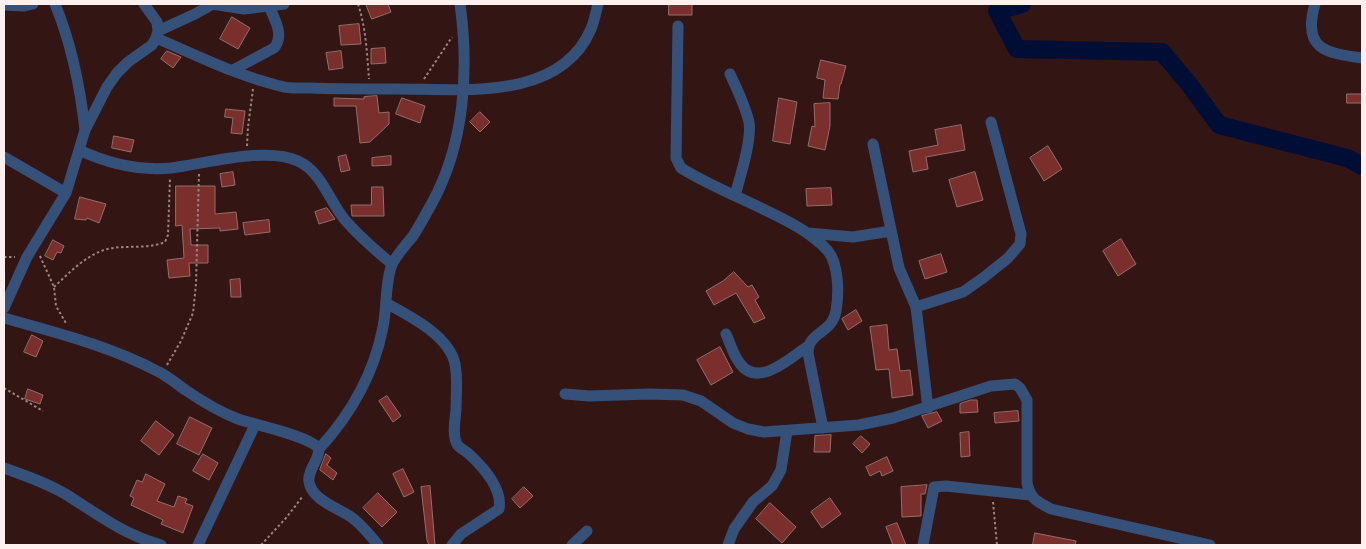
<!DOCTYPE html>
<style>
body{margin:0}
#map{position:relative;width:1366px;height:549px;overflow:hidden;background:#331614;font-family:Arial,sans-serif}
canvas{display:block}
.frame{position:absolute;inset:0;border:5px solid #fdf0ef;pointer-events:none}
</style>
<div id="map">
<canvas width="1366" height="549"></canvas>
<div class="frame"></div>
</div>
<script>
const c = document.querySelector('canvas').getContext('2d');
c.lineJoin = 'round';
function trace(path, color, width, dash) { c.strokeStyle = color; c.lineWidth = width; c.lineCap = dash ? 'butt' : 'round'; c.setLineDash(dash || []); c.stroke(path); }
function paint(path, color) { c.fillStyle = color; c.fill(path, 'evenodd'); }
trace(new Path2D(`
 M1022,4L997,11L1017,49L1162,52L1189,84L1219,125L1347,158L1362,166`), '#000e36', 18);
const building = new Path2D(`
 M366,4H388L391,12L372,19Z
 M669,4H692V15H669Z
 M232,17L250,28L238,49L220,39Z
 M359,24L361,44L341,45L339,26Z
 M385,48L386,63L371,64V49Z
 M167,51L181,57L173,68L161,59Z
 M341,51L343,68L329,70L326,53Z
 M821,60L846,66L841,84H840L838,99L823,98L825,80L817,78Z
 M1347,94H1362V103H1347Z
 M377,96L379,113L389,112V124L370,142L360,143L356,106H334V98L364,99V97Z
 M402,98L425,106L420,123L396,114Z
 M779,98L797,102L790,144L773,141Z
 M830,103V126L825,150L808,146L812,126L815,127L814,104Z
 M226,109L245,111L242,134L231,133L233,118L225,117Z
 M480,112L490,122L480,132L470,122Z
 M961,125L965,150L926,157L928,169L913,172L909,151L938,145L935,130Z
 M114,136L134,140L131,152L112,148Z
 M1048,146L1062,169L1044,181L1030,158Z
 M346,155L350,170L341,172L338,157Z
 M391,156V165L372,166V158Z
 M233,172L235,185L222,187L220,174Z
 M975,172L983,200L957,207L949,180Z
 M176,186H215V214L236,212L238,229L220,231V228L190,229L191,245H208V263H189L190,276L169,278L167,260L184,258L182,225L176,226Z
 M372,187H383L384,216H352L351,205H371Z
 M831,188L832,205L807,206L806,189Z
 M80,197L106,204L99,223L87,218L86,220L75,219Z
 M327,208L335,219L319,224L315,212Z
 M269,220L270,232L245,235L243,223Z
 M1121,239L1136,264L1118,276L1103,251Z
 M53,240L64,246L61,253L57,252L53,260L45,256Z
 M941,254L947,272L925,279L919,261Z
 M734,272L748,287L752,285L759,297L755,300L765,318L754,323L736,293L714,305L706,291L723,281Z
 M240,279L241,297H231L230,280Z
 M856,310L862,321L848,330L842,319Z
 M887,325L889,350L897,349L900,371L910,370L913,395L892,398L889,369L876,370L870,327Z
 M32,335L43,341L36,357L24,352Z
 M720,347L733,372L711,385L697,360Z
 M28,389L43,395L40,404L25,399Z
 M387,396L401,416L393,422L379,401Z
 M971,400H977L978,412L960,413V404Z
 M1018,411L1019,421L995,423L994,413Z
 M937,412L942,421L928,428L922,416Z
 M190,417L212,428L199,455L177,444Z
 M156,421L174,435L159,455L141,441Z
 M969,432L970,456L961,457L960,433Z
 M831,435L830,452H814L815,436Z
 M861,436L870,444L862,453L853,444Z
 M203,454L218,463L209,480L193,471Z
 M326,454L331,458L327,465L337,473L333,480L320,470Z
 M887,457L893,471L882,476L880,471L870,476L866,467Z
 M403,469L414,492L404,497L393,474Z
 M146,474L165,484L157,501L174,507L178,496L187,499L185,503L193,506L183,533L161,524L163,520L131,505L134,498L130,496L137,480L142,482Z
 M927,485L925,494H921V516L902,517L901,487Z
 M430,486L435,545H429L427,540L421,487Z
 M524,487L533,496L520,508L512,499Z
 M378,493L397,512L382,527L363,508Z
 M830,498L841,514L822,528L811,512Z
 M770,503L796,527L782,543L756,519Z
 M897,523L906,545H893L886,527Z
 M1035,533L1076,541L1075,545H1033Z`);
paint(building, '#7b2f2d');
trace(building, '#936e6a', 1);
trace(new Path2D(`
 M358,4C366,28 367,54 369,79
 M424,79L452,37
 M247,146L248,127L253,89
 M40,256L54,287L56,306L67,325
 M4,257H15
 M54,287C69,273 84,257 104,250C123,244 146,250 165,242L168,235L170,178
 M167,365L181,341L193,313L196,284L199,173
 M4,388L43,411
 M993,502L997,545
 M261,545L286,518L303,496`), '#998483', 2, [2.5, 2.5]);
trace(new Path2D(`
 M55,4C72,45 80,86 85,130
 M212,4L244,9L284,4
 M1315,4C1302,49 1325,53 1362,58
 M4,5L24,6L33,4
 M678,26L676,158L681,168C707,184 736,196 763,209C786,220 811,232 828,251C839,265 839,294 836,311C832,334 808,331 808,353L823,428
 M158,31L195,14L213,4
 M156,38C196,55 238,76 280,86C289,89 300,88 310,88C337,89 363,89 390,89C455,88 559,104 591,29C594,22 596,12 598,4
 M233,70L274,48C285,35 274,18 268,4
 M730,74C737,89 745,105 749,122C752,140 740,177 735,196
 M873,144L899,268L916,307L928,408
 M79,150C109,164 138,171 171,168C205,164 266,146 298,161C322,172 329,201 345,220C359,236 375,250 392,264
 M4,157L66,193
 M808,233L853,237L891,231
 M386,303C409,316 449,335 455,364C458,379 456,396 456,410C455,420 452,435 457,444C459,448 466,451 469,454C483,467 503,488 499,509L461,534L452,545
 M916,307L963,292L983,278L1008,258L1020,244L1021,234L991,122
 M4,308L27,257L66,193L85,130L107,87L117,73L128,62L152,45L156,38L158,31L157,22L144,4
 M4,318C57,333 110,346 159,372C169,377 178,385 187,391C203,402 220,412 238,419C255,425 311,436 319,449C319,460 307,471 309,482C312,500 338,508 351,517C361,524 370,535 378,545
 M726,334C730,343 733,354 739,362C757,390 790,358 808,346
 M565,394L589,396L650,394L683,395L701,401L733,423L748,429L764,432L859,425L893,418L991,386L1015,384L1020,388L1027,400V483C1031,500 1037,501 1051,509L1210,545
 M319,449C352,413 374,374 383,327C387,307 385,286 391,267C395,256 406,245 413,236C420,225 426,214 432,203C465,143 469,70 460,4
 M4,468C26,476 47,483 67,495C100,516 123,534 161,545
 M198,545L255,425
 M572,545L587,531
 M728,545L734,529L753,502L772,486L781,470L787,431
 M923,545L934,487L946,486L1030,495`), '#365179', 11);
</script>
